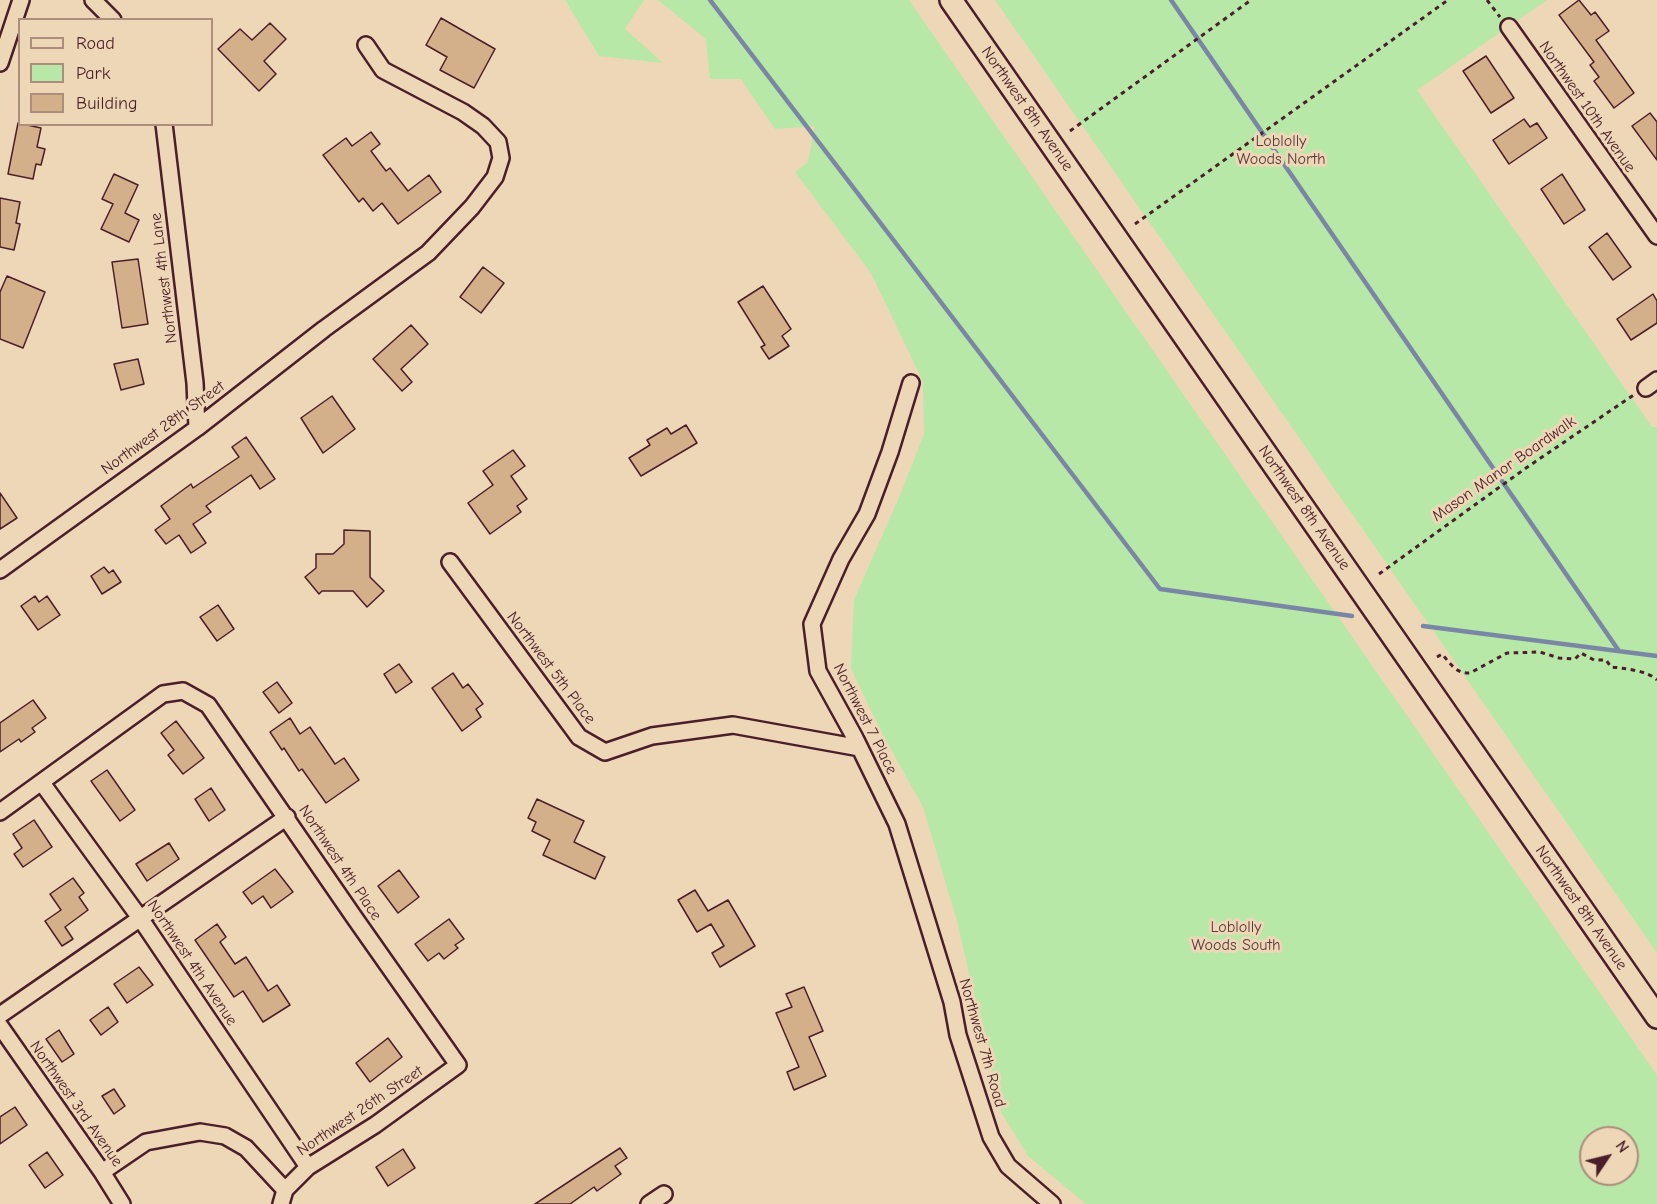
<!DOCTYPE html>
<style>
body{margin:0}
#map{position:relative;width:1657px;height:1204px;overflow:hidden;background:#eed7b6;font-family:"Comic Neue",sans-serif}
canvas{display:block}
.legend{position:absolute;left:18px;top:18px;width:195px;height:108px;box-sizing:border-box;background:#eed7b6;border:2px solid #ac8d7e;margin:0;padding:8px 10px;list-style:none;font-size:18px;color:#4a1f2b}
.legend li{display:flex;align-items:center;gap:12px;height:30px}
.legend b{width:30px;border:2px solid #ac8d7e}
.north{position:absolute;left:1579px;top:1126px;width:60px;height:60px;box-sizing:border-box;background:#eed7b6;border:2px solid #ac8d7e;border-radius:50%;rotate:55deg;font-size:16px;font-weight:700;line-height:24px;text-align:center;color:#4a1f2b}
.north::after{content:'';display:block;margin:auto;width:21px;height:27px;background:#4a1f2b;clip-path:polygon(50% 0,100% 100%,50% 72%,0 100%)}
</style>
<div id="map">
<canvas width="1657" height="1204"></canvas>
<ul class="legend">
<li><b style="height:8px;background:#eed7b6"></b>Road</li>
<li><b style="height:16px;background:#b7e8a7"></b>Park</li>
<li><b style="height:16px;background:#d4b08a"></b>Building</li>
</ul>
<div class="north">N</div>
</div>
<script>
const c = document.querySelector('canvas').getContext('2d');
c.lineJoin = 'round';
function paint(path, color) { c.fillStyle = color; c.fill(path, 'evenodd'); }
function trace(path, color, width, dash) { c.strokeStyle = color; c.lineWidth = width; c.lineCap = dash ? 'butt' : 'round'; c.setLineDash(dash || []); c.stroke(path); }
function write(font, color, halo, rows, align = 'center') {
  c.font = font + ' "Comic Neue",sans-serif'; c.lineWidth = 6; c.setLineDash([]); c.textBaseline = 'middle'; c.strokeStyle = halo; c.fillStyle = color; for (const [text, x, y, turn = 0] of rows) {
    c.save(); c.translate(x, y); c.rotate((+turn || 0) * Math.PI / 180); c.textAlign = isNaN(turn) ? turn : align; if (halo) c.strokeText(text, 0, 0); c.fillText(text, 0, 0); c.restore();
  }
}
paint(new Path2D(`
 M565,0H644L625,29L663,63L599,56Z
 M658,0H909L1657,1075V1204H1086L1028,1156L1001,1112L957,921L923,807L883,735L851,669L854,600L900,495L924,434L923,382L871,273L795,172L808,162L815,126L775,129L741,79H710L706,39ZM1591,1138H1627V1174H1591Z
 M995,0H1547L1417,90L1652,427H1657V953Z`), '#b7e8a7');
trace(new Path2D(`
 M710,0L1160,589L1352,616
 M1171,0L1619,651
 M1423,626L1657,656`), '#7987a5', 4.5);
const building = new Path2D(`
 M1579,0L1591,15L1595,12L1609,31L1596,40L1634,93L1614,108L1594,81L1599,77L1590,65L1594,62L1559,15Z
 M441,18L495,49L474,88L440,70L447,57L426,45Z
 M270,23L286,39L264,61L276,74L259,91L218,49L240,29L252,40Z
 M1486,56L1514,98L1491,113L1463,71Z
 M1650,113L1657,122V160L1632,126Z
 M1524,119L1530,127L1537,123L1547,138L1509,164L1493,140Z
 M18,123L41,128L37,147L45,149L41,165L36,164L33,179L8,174Z
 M371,132L380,144L371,151L386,171L390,168L408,191L429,175L441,192L398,224L382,203L373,211L363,198L359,202L323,155L346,138L352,146Z
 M114,174L138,185L125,213L139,220L129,242L101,229L113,204L102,199Z
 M1562,174L1585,210L1564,224L1541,189Z
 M0,198L20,202L16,223L20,224L14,250L0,247Z
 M1607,233L1631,267L1613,280L1589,247Z
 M138,259L148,324L122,328L112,262Z
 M483,267L504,283L481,313L460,297Z
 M7,276L45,292L23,348L0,339V292Z
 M763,286L791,329L782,336L789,346L769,359L761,347L765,345L738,302Z
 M1653,294L1657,301V323L1631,340L1617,319Z
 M411,325L428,344L401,369L412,382L402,391L373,359Z
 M138,359L144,384L121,390L114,364Z
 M332,396L355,429L323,453L301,418Z
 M686,425L697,443L641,476L629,458L650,445L647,440L667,428L671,434Z
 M246,437L275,479L260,489L251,475L206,506L211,512L193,524L206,543L191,553L179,535L166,544L155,530L170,519L161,506L191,484L193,488L239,457L232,447Z
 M513,450L525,466L511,476L527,499L517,506L521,512L490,534L468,503L493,485L483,471Z
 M0,493L17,518L0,529Z
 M344,530L370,531V577L384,591L367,607L353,591H322L319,594L305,577L316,568V554H333L344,544Z
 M104,567L109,573L113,570L121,582L102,594L91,576Z
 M35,596L39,602L47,596L60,615L38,630L21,606Z
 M218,605L234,629L217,641L200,617Z
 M399,664L412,682L396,693L384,674Z
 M453,673L463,688L468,684L483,704L476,709L481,717L462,731L432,688Z
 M277,682L292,703L279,713L263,692Z
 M33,700L46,718L32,728L35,732L21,742L19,739L0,752V723Z
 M290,718L300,734L310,727L335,764L344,758L359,780L326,803L302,769L299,771L284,748L282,750L270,732Z
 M176,721L204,758L183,774L168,755L174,750L161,733Z
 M107,770L135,810L120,821L91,781Z
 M211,788L225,810L209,821L195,799Z
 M537,799L584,821L574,842L605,857L595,879L543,855L550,840L532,831L536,822L528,818Z
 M34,820L52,847L23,867L14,854L22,848L13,834Z
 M169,843L179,859L147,881L136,864Z
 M275,869L293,892L271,908L263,896L252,904L243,892Z
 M399,870L419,897L398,913L378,886Z
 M73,878L84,893L79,897L88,910L65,927L73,939L62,946L45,921L61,910L50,894Z
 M695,890L708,911L728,900L755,946L720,967L712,953L724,946L711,924L697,932L678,900Z
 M449,919L464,939L455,945L458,948L444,959L439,953L428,961L415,944Z
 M217,924L226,937L220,942L235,964L246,957L268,991L277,985L290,1005L263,1022L243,991L234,997L195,940Z
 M139,967L153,985L127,1003L114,984Z
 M804,987L823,1031L809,1037L826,1076L794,1090L787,1072L799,1067L776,1013L792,1007L786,994Z
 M108,1007L118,1022L101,1035L90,1020Z
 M59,1030L74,1054L62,1062L46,1039Z
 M388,1038L402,1057L370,1082L356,1063Z
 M114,1089L125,1106L114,1114L102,1096Z
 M15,1107L27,1125L0,1144V1117Z
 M620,1148L627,1158L615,1166L621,1174L597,1191L594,1187L570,1204H535Z
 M403,1149L415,1168L388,1186L376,1167Z
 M47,1152L63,1175L45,1188L29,1165Z`);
paint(building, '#d4b08a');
trace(building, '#4a1f2b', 1.5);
const street = new Path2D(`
 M93,0L113,20
 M1509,27L1657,236
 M0,63L21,0
 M164,124L195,383L197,428
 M911,383L890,452L867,514L841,559L812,624L818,671L855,738L897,824L952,1002L958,1035L991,1137L1008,1166L1052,1204
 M1646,388L1657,380
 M450,562L579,737L605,752L652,736L733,725L860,748
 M0,570L197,428L324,329L428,253L472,207L495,177L501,158L498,142L483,126L463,112L383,70L366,45
 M42,783L140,918L308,1167
 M0,812L163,694L183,691L208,705L354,917L458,1065L375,1125L308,1167L285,1190L281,1204
 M0,1015L287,817
 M0,1026L102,1172L122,1204
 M102,1172L146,1142L200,1132L225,1136L246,1148L285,1190
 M649,1204L664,1194`);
const secondary = new Path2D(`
 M951,0L1657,1017`);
trace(street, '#4a1f2b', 20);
trace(secondary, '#4a1f2b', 26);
trace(new Path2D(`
 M1487,0L1500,17
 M1070,131L1251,0
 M1135,224L1448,0
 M1379,574L1526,468L1635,394
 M1437,657L1442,654C1450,663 1456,674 1470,673L1507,653L1540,652L1559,658L1575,659L1581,653L1594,660H1606L1611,667C1623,668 1649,671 1657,680`), '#4a1f2b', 3, [4.5, 4.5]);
trace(street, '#eed7b6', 15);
trace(secondary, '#eed7b6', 21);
write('16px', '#4a1f2b', '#eed7b6', [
 ["Northwest 10th Avenue",1587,107,55],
 ["Northwest 8th Avenue",1027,109,55],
 ["Northwest 4th Lane",164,278,-97],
 ["Northwest 28th Street",163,428,-36],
 ["Mason Manor Boardwalk",1504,469,-35],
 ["Northwest 8th Avenue",1304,508,55],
 ["Northwest 5th Place",551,668,53],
 ["Northwest 7 Place",865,719,63],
 ["Northwest 4th Place",340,863,56],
 ["Northwest 8th Avenue",1581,908,55],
 ["Northwest 4th Avenue",192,963,56],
 ["Northwest 7th Road",982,1043,74],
 ["Northwest 3rd Avenue",76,1104,55],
 ["Northwest 26th Street",360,1111,-34]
]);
write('16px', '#5a3d3e', '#eed7b6', [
 ["Loblolly",1281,141],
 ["Woods North",1281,159],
 ["Loblolly",1236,927],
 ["Woods South",1236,945]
]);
</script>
